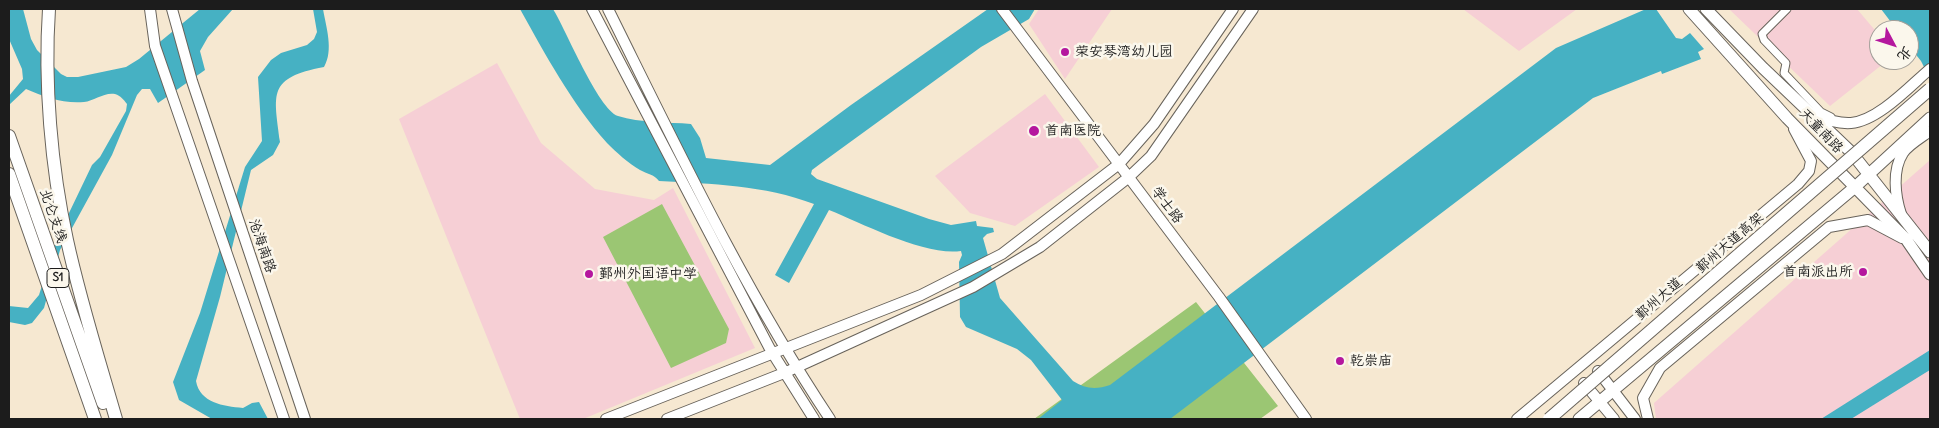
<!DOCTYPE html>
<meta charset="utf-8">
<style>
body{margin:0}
#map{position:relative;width:1939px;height:428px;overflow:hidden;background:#f6e8d1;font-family:Delius,"LXGW WenKai TC",sans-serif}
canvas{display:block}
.frame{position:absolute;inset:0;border:10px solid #1c1c1c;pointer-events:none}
.north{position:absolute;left:1869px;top:20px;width:50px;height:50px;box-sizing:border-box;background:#fbf7ec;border:1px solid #a29f99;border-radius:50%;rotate:130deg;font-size:14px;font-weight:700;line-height:20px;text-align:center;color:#1c1c1c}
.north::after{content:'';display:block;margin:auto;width:18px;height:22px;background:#b5179e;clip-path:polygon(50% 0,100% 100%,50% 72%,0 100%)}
</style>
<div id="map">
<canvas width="1939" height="428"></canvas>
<div class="frame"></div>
<div class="north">北</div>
</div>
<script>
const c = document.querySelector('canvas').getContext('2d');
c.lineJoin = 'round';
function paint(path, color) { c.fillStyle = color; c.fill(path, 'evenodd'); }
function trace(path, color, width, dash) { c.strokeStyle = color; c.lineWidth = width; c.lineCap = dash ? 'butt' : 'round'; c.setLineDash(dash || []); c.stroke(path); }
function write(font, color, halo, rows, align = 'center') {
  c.font = font + ' Delius,"LXGW WenKai TC",sans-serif'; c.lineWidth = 5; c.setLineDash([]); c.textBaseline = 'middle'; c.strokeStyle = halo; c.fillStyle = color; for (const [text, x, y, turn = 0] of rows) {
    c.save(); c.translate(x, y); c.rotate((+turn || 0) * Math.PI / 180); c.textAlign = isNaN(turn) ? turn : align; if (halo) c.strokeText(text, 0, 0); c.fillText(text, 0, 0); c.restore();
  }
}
paint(new Path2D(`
 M1039,9H1112L1065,79L1029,24Z
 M1463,9H1577L1519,51Z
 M1729,9H1857L1879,35V60H1888L1830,106Z
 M497,63L541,143L595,189L654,200L673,188L755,348L583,419H520L399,119Z
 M1045,94L1099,167L1015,226L970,213L935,176Z
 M1930,160V419H1656L1654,403Z`), '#f6cfd5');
paint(new Path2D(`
 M662,204L729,329L726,343L671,368L603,237Z
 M1196,302L1278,406L1260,419H1034Z`), '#9bc673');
paint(new Path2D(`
 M9,9H23L31,39L37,50L61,74L67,77H78L126,67L139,59L200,9H233L208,37L200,51L205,70L158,103L150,89H142L137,95L112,155L60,250L44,308L32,323L25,325L9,322V306L28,308L39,295L57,238L92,165L100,157L126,111L127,104C123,99 121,96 115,94C104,92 94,101 84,102C64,104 44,97 26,89L9,105V96L23,79L22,69L9,39Z
 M313,9H323C326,27 334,50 324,67C267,78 274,93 280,142L273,155L251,170L220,297L196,381C200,403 223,406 243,408L252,403L259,402L268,419H212L179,400L173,382L200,313L245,167L262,141L258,77L271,60L281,53L307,45L314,39L317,32Z
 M520,9H553C566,30 598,109 618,116C640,123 668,122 691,124L700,138L706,158L770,165L851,105L988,9H1035L1029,19L981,47L820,164L812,170L811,174L817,179L929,219L951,225L976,221L977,226L993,228L994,232L987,234L983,238L1000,298L1073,381C1085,389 1096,390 1110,385L1556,48L1646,9H1656L1676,38L1682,39L1690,33L1704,49L1698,52L1701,59L1662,74L1661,71L1593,98L1170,419H1038L1062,400L1031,360L1017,349L966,327L960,317L959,262L962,255L961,251C924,256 864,224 829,210L789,283L775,275L814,204C764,185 712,184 659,181C654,174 647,174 640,170C628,163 617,153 607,143C572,104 545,54 520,9Z
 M1881,9H1930V79L1921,61L1909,46V30H1897Z
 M1930,350V370L1925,373L1851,419H1821Z`), '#46b1c3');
const street = new Path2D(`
 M1787,9L1762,34L1764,40L1786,63L1784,73L1821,112L1831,117`);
const secondary = new Path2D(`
 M150,9L155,46L284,419
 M172,9L192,81L305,419
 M592,9L770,349L814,419
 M608,9C677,148 744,290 830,419
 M1002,9L1219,297L1306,419
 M1813,115C1824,119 1838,124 1851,123C1878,121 1910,86 1930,69
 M1901,214C1895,196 1892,170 1903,153C1908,145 1922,137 1930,131
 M1598,371L1635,419
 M1584,383L1614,419
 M606,419L921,295L1002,254L1119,164L1154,124L1233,9
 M667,419L784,373L973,287L1040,247L1129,177L1151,156L1253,9
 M1517,419L1798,184L1809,171L1811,161L1794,129
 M1648,419L1643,398L1660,368L1829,227L1868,220L1902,238`);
const primary = new Path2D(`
 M1689,9L1787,118L1906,239L1930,274
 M1706,9L1763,68L1851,152L1930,252
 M1579,419L1855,187L1930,118`);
const highway = new Path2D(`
 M49,9C44,82 51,167 67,240C80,300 99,360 116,419
 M9,136L103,403
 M9,174L95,419`);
trace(street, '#68635b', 9);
trace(secondary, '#68635b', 12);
trace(primary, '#68635b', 13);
trace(highway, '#68635b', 14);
trace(street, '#fff', 7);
trace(secondary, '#fff', 10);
trace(primary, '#fff', 11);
trace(highway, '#fff', 12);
const highwayBridge = new Path2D(`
 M1549,419L1930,89`);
trace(highwayBridge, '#68635b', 14, []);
trace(highwayBridge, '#fff', 12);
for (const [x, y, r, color] of [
 [1065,52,5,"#b5179e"],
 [1034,131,6,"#b5179e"],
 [1863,272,5,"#b5179e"],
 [589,274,5,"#b5179e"],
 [1340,361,5,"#b5179e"]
]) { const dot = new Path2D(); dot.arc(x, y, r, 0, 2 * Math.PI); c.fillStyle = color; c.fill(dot); trace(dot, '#fbf7ec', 2); }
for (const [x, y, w] of [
 [58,278,22]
]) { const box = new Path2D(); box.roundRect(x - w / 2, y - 9.5, w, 19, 4); c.fillStyle = '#fbf7ec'; c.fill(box); trace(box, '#1c1c1c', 1); }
write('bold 12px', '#1c1c1c', null, [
 ["S1",58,278]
]);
write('14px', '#1c1c1c', '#fbf7ec', [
 ["荣安琴湾幼儿园",1075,52],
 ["首南医院",1045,131],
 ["首南派出所",1853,272,"right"],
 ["鄞州外国语中学",599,274],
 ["乾崇庙",1350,361]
], 'left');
write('14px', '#1c1c1c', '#fbf7ec', [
 ["天童南路",1821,131,46],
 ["学士路",1167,205,53],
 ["北仑支线",53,216,71],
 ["鄞州大道高架",1730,243,-41],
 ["沧海南路",262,246,71],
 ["鄞州大道",1659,299,-41]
]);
</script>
